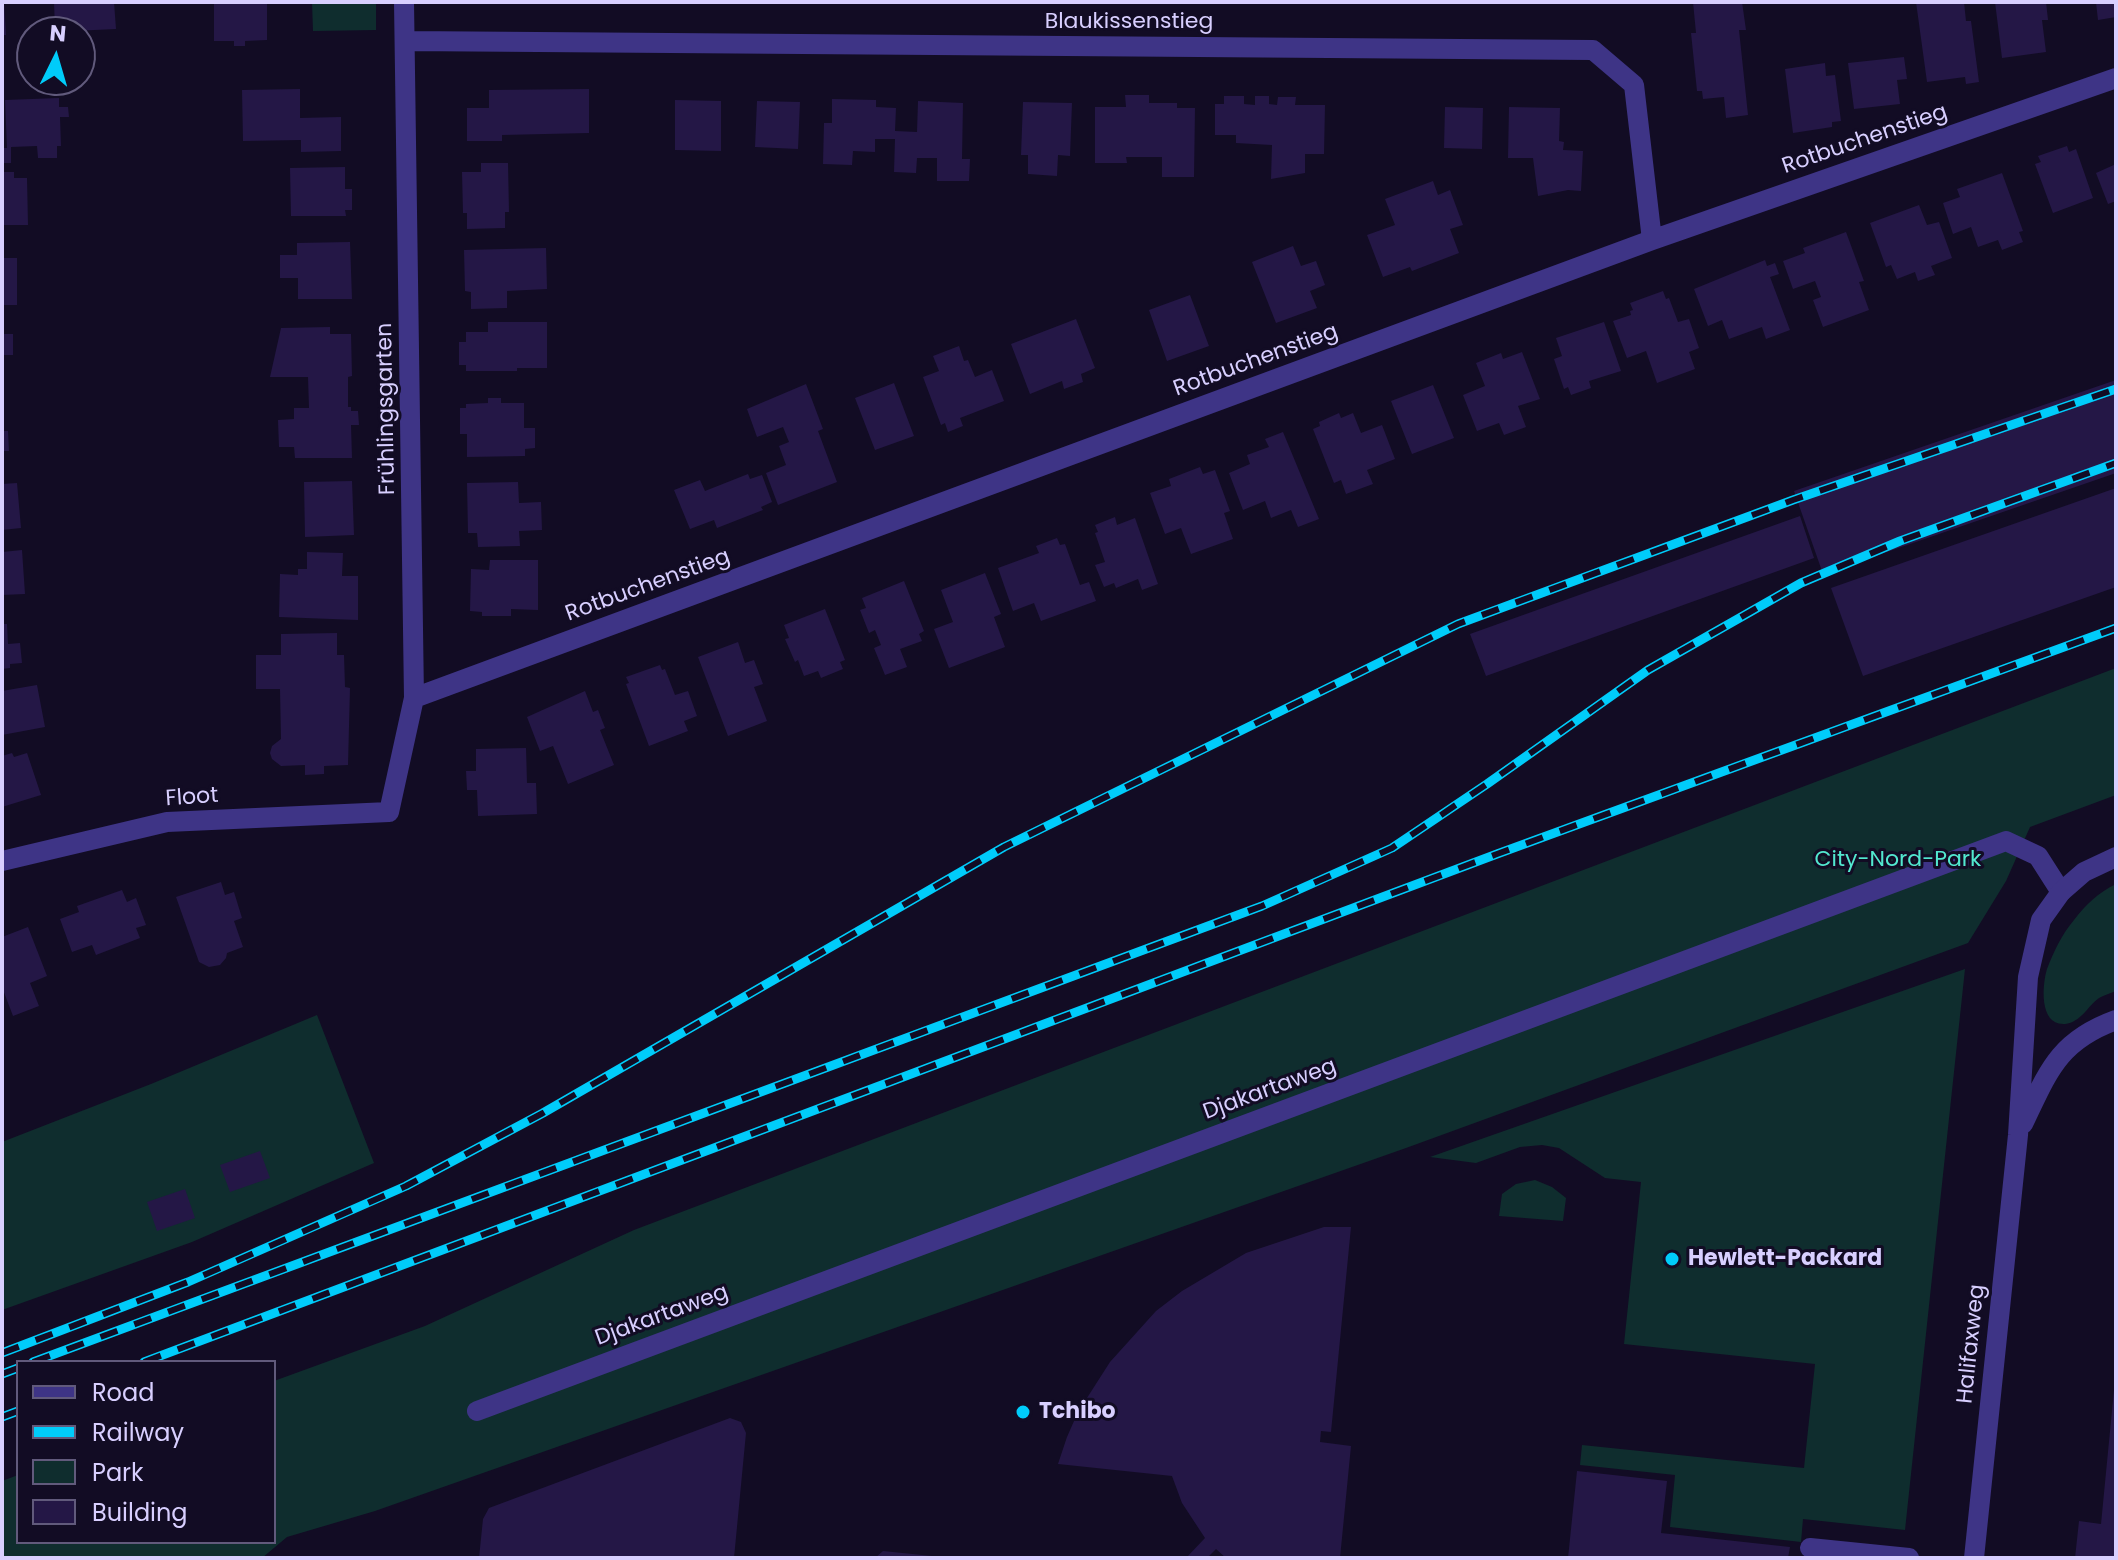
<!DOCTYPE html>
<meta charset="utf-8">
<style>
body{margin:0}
#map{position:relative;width:2118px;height:1560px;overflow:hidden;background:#120c24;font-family:Poppins,sans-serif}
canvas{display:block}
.frame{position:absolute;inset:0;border:4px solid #d8cfff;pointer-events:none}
.legend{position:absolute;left:16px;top:1360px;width:260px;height:184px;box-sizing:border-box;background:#120c24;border:2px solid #615a7c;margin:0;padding:10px 14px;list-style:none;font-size:24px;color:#d8cfff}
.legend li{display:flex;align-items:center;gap:16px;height:40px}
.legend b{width:40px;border:2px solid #615a7c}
.north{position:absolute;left:16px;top:16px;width:80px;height:80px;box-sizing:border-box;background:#120c24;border:2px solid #615a7c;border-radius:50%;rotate:5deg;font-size:22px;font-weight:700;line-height:32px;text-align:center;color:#d8cfff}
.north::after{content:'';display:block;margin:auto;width:28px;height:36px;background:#00ccfa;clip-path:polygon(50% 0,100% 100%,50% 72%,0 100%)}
</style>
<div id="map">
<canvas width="2118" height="1560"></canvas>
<div class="frame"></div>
<ul class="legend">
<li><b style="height:10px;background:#3e3486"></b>Road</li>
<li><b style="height:10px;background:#00ccfa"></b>Railway</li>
<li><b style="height:22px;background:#0f2d2e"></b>Park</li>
<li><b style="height:22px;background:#241746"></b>Building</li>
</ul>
<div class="north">N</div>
</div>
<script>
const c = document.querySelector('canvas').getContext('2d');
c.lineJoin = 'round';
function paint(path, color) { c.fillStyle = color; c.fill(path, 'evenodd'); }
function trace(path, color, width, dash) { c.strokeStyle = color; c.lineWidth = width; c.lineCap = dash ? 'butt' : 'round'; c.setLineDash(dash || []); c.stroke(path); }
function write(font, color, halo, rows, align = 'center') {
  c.font = font + ' Poppins,sans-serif'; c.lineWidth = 6; c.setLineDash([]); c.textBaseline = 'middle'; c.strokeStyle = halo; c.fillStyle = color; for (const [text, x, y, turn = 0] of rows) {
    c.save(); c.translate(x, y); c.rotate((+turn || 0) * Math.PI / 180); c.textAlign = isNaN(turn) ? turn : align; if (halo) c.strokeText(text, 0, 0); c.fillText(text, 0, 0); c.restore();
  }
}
paint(new Path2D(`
 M312,2H376V30L313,31Z
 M2116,668V795L2030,827L2006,881L1968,943L1406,1148L375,1511L287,1537L262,1558H2V1481L18,1475V1542H274V1381L425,1326L634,1230Z
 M2116,884V991C2111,993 2104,995 2099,998C2087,1007 2081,1022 2065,1024C2039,1026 2042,985 2047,969C2054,951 2062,934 2074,920C2085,905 2099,892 2116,884Z
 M1965,969L1905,1530L1803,1519L1801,1542L1670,1527L1675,1475L1580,1465L1582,1445L1804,1468L1815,1364L1624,1344L1641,1182L1605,1178L1559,1148L1542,1145L1520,1147L1476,1163L1430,1157Z
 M317,1015L374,1163L192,1242L2,1310V1142L151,1084Z
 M1535,1180L1552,1187L1566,1198L1563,1221L1499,1216L1502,1194L1516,1184Z`), '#0f2d2e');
paint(new Path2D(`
 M2,2H4L6,35H2Z
 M54,2H114L116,29L73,31V28L55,29Z
 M214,2H267V40L245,41V46H234V41H214Z
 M1693,2H1742L1746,30H1739L1748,115L1726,118L1724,97L1703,99L1702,91H1697L1691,33H1696Z
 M1916,2H1964L1966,21H1971L1979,82L1966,84L1965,77L1927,82Z
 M1995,2H2046L2048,20H2042L2046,52L2002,58Z
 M2096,2H2116V17L2098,20Z
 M1904,57L1907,79L1897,80L1900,104L1854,109L1848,63Z
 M1825,63L1826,76L1835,75L1841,121L1832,122V127L1793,133L1785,69Z
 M300,89V118L341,117V151L301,152V140L243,141L242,90Z
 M589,89V133L502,135V141H467V108H489V90Z
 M1125,95H1149V103H1177V108H1195L1194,177H1162V157H1126L1127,163H1095V107H1126Z
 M1224,96H1244V104L1255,105V96H1269V104L1277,105L1278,97H1296L1295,105H1325L1324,154H1305V173L1271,179L1272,145L1236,143V135H1215V104H1224Z
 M59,98V107H68L69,117H60L61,146H57V158H38L37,146L11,147V163H2V148H7L5,100Z
 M832,99L876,100V107L896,108L895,131L917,132L918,101L963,103L962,159H970L969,181H937V158H917L916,173L894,172L895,139H875V152L853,151L852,165L823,164L824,123H832Z
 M675,100L721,101V151L675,150Z
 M757,101L800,102L798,149L755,147Z
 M1023,102L1072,103L1070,156L1058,155L1057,176L1028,174V155H1021Z
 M1445,107L1483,108L1482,149L1444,148Z
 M1509,107L1560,108L1559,141L1564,142L1563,150L1583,151L1581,191L1568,190L1538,196L1533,158H1508Z
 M2067,146L2069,152L2076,149L2093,198L2053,213L2035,164L2041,162L2038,156Z
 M481,163H508L509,212H505V228L467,229V213H463L462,172H481Z
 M2116,164V201L2108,204L2096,173Z
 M345,167V189H352V210H345L346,216H291L290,168Z
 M2,172H14V178H27L28,225H2Z
 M2002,173L2023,231L2019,232L2023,242L2002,250L1998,240L1978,247L1971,227L1953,234L1943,203L1960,197L1957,189Z
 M1433,181L1438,195L1450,190L1463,225L1450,229L1459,253L1412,271L1410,267L1383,277L1367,235L1395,225L1385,199Z
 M1919,205L1927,225L1939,222L1952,258L1931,266L1935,275L1918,281L1915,272L1897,279L1891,265L1886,267L1870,223Z
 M1846,232L1864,281L1859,282L1869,310L1823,327L1813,300L1821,297L1815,281L1793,289L1783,261L1805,253L1803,248Z
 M350,242L352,299H298V278H280V255H297V243Z
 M1293,246L1301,266L1316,261L1325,285L1310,291L1317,308L1276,323L1252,262Z
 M546,248L547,289L507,291V308L471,309V292L465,291L464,250Z
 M2,258H17V305H2Z
 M1765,260L1767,266L1775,263L1779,274L1770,277L1790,330L1766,339L1762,327L1729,339L1722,320L1708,326L1694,289Z
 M1663,291L1666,299L1669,298L1678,322L1689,319L1699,348L1689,352L1695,369L1657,383L1646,351L1627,358L1613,321L1631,315L1630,311L1633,310L1630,303Z
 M1190,295L1209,346L1167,361L1149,310Z
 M1076,319L1095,368L1081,374L1083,382L1064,389L1062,381L1030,394L1011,344Z
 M488,322H547V368H517V371H466V365H459V342H466V332H488Z
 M1604,322L1621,371L1589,381L1591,388L1571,395L1568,387L1564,389L1554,359L1562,356L1556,338Z
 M330,327V334H351L352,376L348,377V407H351V411H358L359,425H351L352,458H295L294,447H279L278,420L294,419V408H309L308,377H270L281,328Z
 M2,334H13V355H2Z
 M959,346L964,361L968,360L975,377L992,370L1004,401L960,418L963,426L948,432L945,423L941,425L923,377L939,371L933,356Z
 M1522,352L1540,399L1518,406L1526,427L1504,435L1499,423L1477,431L1463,395L1485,386L1476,363L1501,353L1503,359Z
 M2116,380V473L1823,574L1794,491Z
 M894,383L914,436L875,450L855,398Z
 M806,384L823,429L818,431L837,482L778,505L766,473L786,465L779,446L789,442L783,427L757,437L747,409Z
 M1433,385L1454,438L1412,454L1391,401Z
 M488,398H501V403H524V428H535V448L525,449V456L467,457V434H460V408H466V404L488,403Z
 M1339,413L1341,418L1353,413L1361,433L1382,425L1395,459L1367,470L1373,484L1346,494L1341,480L1334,483L1313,429L1320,426L1319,422Z
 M2,431H8L9,451H2Z
 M1283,432L1319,519L1298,527L1291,510L1271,518L1265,501L1243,510L1229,473L1250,464L1247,455L1269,447L1265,439Z
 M1200,467L1203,474L1215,470L1230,511L1224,513L1233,539L1191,554L1181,528L1165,534L1150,493L1171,486L1169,479Z
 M748,474L750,479L762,475L772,502L761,507L763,510L717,528L714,520L690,529L674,490L700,480L705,491Z
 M352,481L354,535L305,537L304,482Z
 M518,482L519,503L541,502L542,530L519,531L520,546L478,547L477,533H468L467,483Z
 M17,483L21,528L2,530V484Z
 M2116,488V587L1863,676L1831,588Z
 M1800,516L1814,558L1486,676L1470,634Z
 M1115,517L1117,525L1135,518L1158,584L1142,590L1138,579L1116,588L1114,583L1104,587L1095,565L1105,562L1095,533L1098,532L1095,525Z
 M1057,538L1060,545L1065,544L1080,585L1089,582L1096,601L1041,621L1034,603L1013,611L998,568L1039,553L1036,546Z
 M22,550L25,594L2,595V552Z
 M307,552L343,553L342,576H358V620L279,617L280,574L298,575V569H307Z
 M490,560H538V610L511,609V616H482V612L470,611L471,569L489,570Z
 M985,573L1001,614L994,617L1005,647L949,668L934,629L953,622L941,590Z
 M904,581L924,631L919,634L922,641L900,649L907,667L885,675L874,648L881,645L875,630L869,633L860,610L866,608L862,598Z
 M825,609L845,660L840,662L843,669L821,678L818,671L804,676L798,660L795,662L785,639L789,638L784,625Z
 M2,624H7L8,644L20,643L22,663L10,664V668L2,669Z
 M337,633V655H344L345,687L350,688L348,765L324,766V774L305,775V765L281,766L272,759L270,753L272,746L281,739L280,689H256V655H281V634Z
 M738,642L745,663L754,660L763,684L754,687L767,721L728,736L698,657Z
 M660,665L662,670L665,669L675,695L688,691L697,716L684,721L688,731L649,746L626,684L629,683L626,677Z
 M37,685L45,727L2,735V691Z
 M585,691L593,712L598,710L605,728L600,730L614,765L568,784L553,746L540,751L527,717Z
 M526,748L527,783H536L537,814L478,816L477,790H467L466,771H476V749Z
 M12,753L14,757L27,753L41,795L2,807V756Z
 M221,882L225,895L234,892L242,918L234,921L243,947L227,953L226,958L220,965L209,967L199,962L176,897Z
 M122,890L127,902L136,898L146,925L136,928L140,938L96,955L92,945L72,952L60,919L79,912L77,906Z
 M28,927L47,976L30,983L39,1006L13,1016L2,987V937Z
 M260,1151L270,1178L230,1192L220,1165Z
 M185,1189L195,1218L157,1231L147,1202Z
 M1324,1227H1351L1331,1432L1321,1431L1320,1442L1351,1446L1340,1558H1226L1216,1549L1207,1558H1186L1205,1538L1182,1503L1172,1476L1058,1464L1067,1437L1078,1412L1110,1362L1156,1311L1182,1291L1246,1253Z
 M2114,1390H2116V1558H2075L2079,1521L2101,1524Z
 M730,1418L741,1422L746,1433L734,1558H479L483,1519L489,1508Z
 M1577,1471L1667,1481L1661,1533L1790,1547L1788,1558H1568Z
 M883,1551L932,1556V1558H875Z`), '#241746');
trace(new Path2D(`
 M477,1411L2006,841L2038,856L2061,892
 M1810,1548L1909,1558`), '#3e3486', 20);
trace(new Path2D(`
 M406,41L1593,50L1634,85L1652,240
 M414,698L1652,240L2116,78
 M2,861L167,822L389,812L414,698L404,2
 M2023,1124C2048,1072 2058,1041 2116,1020
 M1974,1558L2018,1135L2028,977L2041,920L2061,892L2084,872L2116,857`), '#3e3486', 20);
const rail = new Path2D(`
 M2,1353L188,1282L406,1186L543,1113L1004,847L1458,624L1793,500L2116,389
 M33,1362L1262,906L1392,848L1487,784L1648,670L1801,583L1900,541L2116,463
 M144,1362L1497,854L2116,628
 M2,1374L18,1368
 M2,1417L18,1411`);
trace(rail, '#00ccfa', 9);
trace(rail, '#120c24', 6, [18]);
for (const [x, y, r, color] of [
 [1672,1259,8,"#00ccfa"],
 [1023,1412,8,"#00ccfa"]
]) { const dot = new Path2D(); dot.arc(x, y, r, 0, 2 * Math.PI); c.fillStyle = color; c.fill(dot); trace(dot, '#120c24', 3); }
write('22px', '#d8cfff', '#120c24', [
 ["Blaukissenstieg",1129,22],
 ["Rotbuchenstieg",1865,140,-19],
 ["Rotbuchenstieg",1256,361,-20],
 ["Frühlingsgarten",387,409,-91],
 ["Rotbuchenstieg",648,586,-20],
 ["Floot",192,798,-4],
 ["Djakartaweg",1270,1090,-20],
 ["Djakartaweg",662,1316,-20],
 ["Halifaxweg",1972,1344,-84]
]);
write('22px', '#52e8cf', '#120c24', [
 ["City-Nord-Park",1898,860]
]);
write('bold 22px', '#d8cfff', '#120c24', [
 ["Hewlett-Packard",1688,1259],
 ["Tchibo",1039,1412]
], 'left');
</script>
